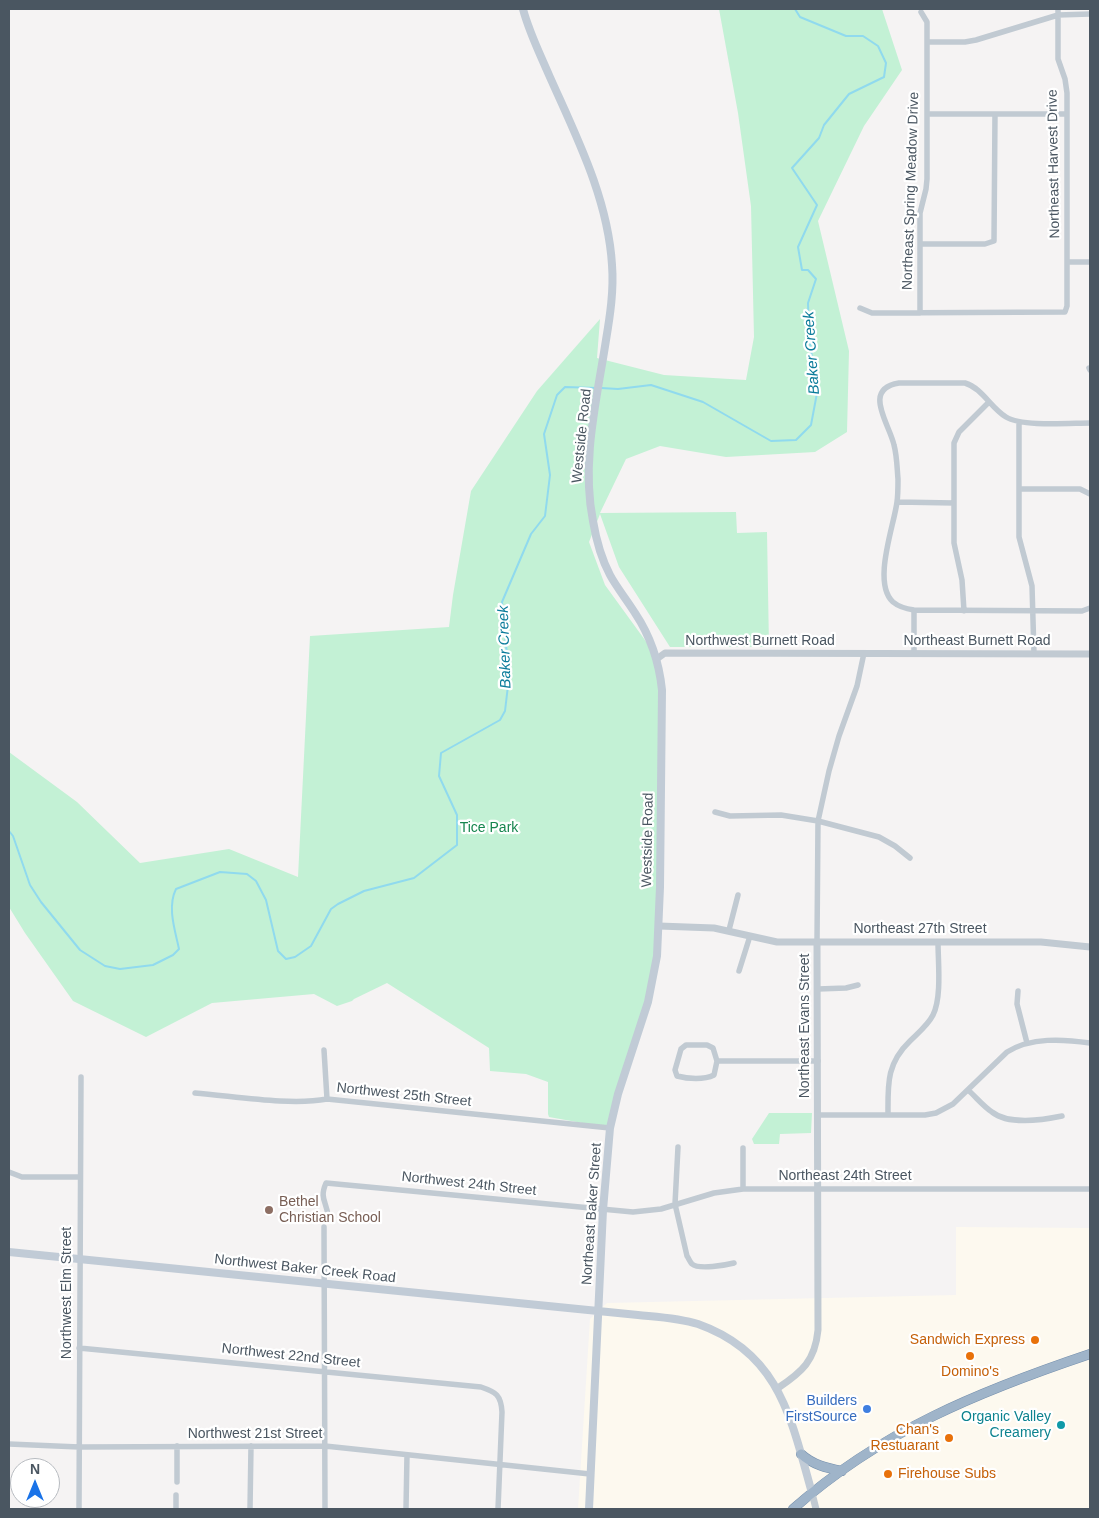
<!DOCTYPE html>
<style>
body{margin:0}
#map{position:relative;width:1099px;height:1518px;overflow:hidden;background:#f5f3f3;font-family:Arial,sans-serif}
canvas{display:block}
.frame{position:absolute;inset:0;border:10px solid #4a5661;pointer-events:none}
.north{position:absolute;left:10px;top:1458px;width:50px;height:50px;box-sizing:border-box;background:#fff;border:1px solid #b7bbc0;border-radius:50%;rotate:0deg;font-size:14px;font-weight:700;line-height:20px;text-align:center;color:#4a5661}
.north::after{content:'';display:block;margin:auto;width:18px;height:22px;background:#1a73e8;clip-path:polygon(50% 0,100% 100%,50% 72%,0 100%)}
</style>
<div id="map">
<canvas width="1099" height="1518"></canvas>
<div class="frame"></div>
<div class="north">N</div>
</div>
<script>
const c = document.querySelector('canvas').getContext('2d');
c.lineJoin = 'round';
function paint(path, color) { c.fillStyle = color; c.fill(path, 'evenodd'); }
function trace(path, color, width, dash) { c.strokeStyle = color; c.lineWidth = width; c.lineCap = dash ? 'butt' : 'round'; c.setLineDash(dash || []); c.stroke(path); }
function write(font, color, halo, rows, align = 'center') {
  c.font = font + ' Arial,sans-serif'; c.lineWidth = 4.5; c.setLineDash([]); c.textBaseline = 'middle'; c.strokeStyle = halo; c.fillStyle = color; for (const [text, x, y, turn = 0] of rows) {
    c.save(); c.translate(x, y); c.rotate((+turn || 0) * Math.PI / 180); c.textAlign = isNaN(turn) ? turn : align; if (halo) c.strokeText(text, 0, 0); c.fillText(text, 0, 0); c.restore();
  }
}
paint(new Path2D(`
 M956,1227L1090,1228V1509H578L590,1319L607,1303L956,1295Z`), '#fdf9ef');
paint(new Path2D(`
 M719,9H882L902,70L864,126L818,221L849,351L847,432L815,452L726,457L660,446L626,459L600,513L736,512L737,533L767,532L769,647H670L619,567L600,514L589,542L605,585L658,658L660,884L651,990L610,1128L549,1117L548,1114V1082L526,1074L490,1071L489,1048L387,983L354,999L352,1001L337,1006L314,994L212,1003L146,1037L73,1001L25,933L9,907V752L77,802L140,863L229,849L298,877L310,636L449,627L453,595L471,491L537,391L600,319L597,358L664,375L746,380L754,337L751,206L738,113Z
 M769,1113H812L811,1133L780,1134L779,1144H754L752,1139Z`), '#c3f1d5');
trace(new Path2D(`
 M601,388L618,389L651,385L703,402L771,441L796,440L811,425L817,393L809,336L808,303L816,279L808,270H802L798,247L817,205L792,168L819,138L824,125L849,94L884,77L886,63L878,46L863,36H846L800,17L795,9
 M9,831L13,836L30,885L41,902L80,950L105,966L120,969L153,965L173,955L179,949C175,930 167,907 176,889L220,872L247,874L256,881L266,900L278,951L286,959L295,957L311,946L331,909L338,904L364,891L414,878L457,845V815L439,776L441,753L500,720L505,711L509,677L502,602L531,534L545,516L550,475L544,434L557,395L565,387L597,388`), '#90daee', 2);
const trunk = new Path2D(`
 M801,1454C813,1465 827,1468 842,1471
 M793,1509C881,1431 980,1391 1090,1354`);
trace(trunk, '#7690ad', 10);
trace(new Path2D(`
 M927,42H965L976,40L1058,15L1090,14
 M927,114H1067
 M920,244H985L994,241L995,114
 M1067,262H1090
 M860,308L872,313L1065,312L1067,306V93L1065,79L1058,59V9
 M920,313V213L926,189L927,179V22L921,12
 M1089,368L1090,370
 M1019,422V537L1032,586L1034,654
 M1090,423C1070,423 1022,427 1006,417C991,408 982,388 965,383H899C862,389 889,423 894,445C897,456 897,468 898,479C898,487 898,495 897,502C894,526 872,583 893,602C899,607 907,609 914,610L1082,611L1090,608
 M1019,489H1080L1090,494
 M897,502L954,503
 M964,611L962,580L954,543V443L959,432L989,402
 M914,653V610
 M715,812L730,816L781,815L818,821L879,837L895,846L910,858
 M729,930L738,895
 M817,942L818,821L829,771L839,736L857,686L864,653
 M739,971L750,936
 M818,989L846,988L858,985
 M1018,991L1017,1004L1027,1043
 M324,1050L327,1099
 M717,1061L714,1075C704,1080 688,1079 677,1076L675,1070L681,1049L686,1045H707L713,1048L717,1061H818
 M968,1090C976,1097 983,1106 992,1112C1008,1125 1043,1120 1062,1116
 M195,1093C234,1096 290,1106 327,1099L610,1128
 M818,1115H925L936,1113L953,1104L1007,1052C1031,1037 1063,1039 1090,1043
 M888,1115C888,1085 886,1064 910,1041C918,1033 928,1025 933,1015C942,997 938,962 938,942
 M678,1147L675,1204L687,1256C689,1259 690,1262 692,1264C699,1270 726,1265 734,1263
 M9,1172L22,1177H80
 M743,1189V1148
 M328,1216C327,1202 319,1199 326,1183L633,1212L661,1209L714,1193L743,1189H1090
 M324,1227L325,1509
 M79,1348L481,1387C496,1392 501,1395 502,1412L498,1509
 M9,1444L79,1447L325,1446L590,1474
 M177,1446V1482
 M176,1495V1509
 M79,1509L81,1077
 M250,1509L251,1446
 M406,1509L407,1455`), '#c1cad2', 5.5);
trace(new Path2D(`
 M658,658L665,653L1090,654
 M659,926L714,928L777,942H1041L1090,947
 M778,1388C802,1372 815,1361 818,1330L817,942
 M812,1493L816,1509`), '#c1cad2', 7);
trace(new Path2D(`
 M523,9C529,32 540,54 549,75C576,136 608,198 612,265C614,290 610,316 606,340C597,399 581,461 593,521C596,539 601,558 610,575C617,588 627,600 635,613C651,637 659,661 662,690L660,887L657,956L648,1002L618,1094L610,1128L603,1210L589,1509
 M9,1252L638,1315C658,1317 679,1318 698,1324C780,1353 791,1419 812,1493`), '#c1cbd6', 8);
trace(trunk, '#9fb4c9', 9);
for (const [x, y, r, color] of [
 [269,1210,5,"#8d6e63"],
 [1035,1340,5,"#e8710a"],
 [970,1356,5,"#e8710a"],
 [867,1409,5,"#3f7fe0"],
 [1061,1425,5,"#0f9aa8"],
 [949,1438,5,"#e8710a"],
 [888,1474,5,"#e8710a"]
]) { const dot = new Path2D(); dot.arc(x, y, r, 0, 2 * Math.PI); c.fillStyle = color; c.fill(dot); trace(dot, '#fff', 2); }
write('14px', '#4a5661', '#fff', [
 ["Northeast Harvest Drive",1054,164,-91],
 ["Northeast Spring Meadow Drive",911,191,-88],
 ["Westside Road",582,436,-84],
 ["Northwest Burnett Road",760,641],
 ["Northeast Burnett Road",977,641],
 ["Westside Road",648,840,-89],
 ["Northeast 27th Street",920,929],
 ["Northeast Evans Street",805,1026,-90],
 ["Northwest 25th Street",404,1095,6],
 ["Northeast 24th Street",845,1176],
 ["Northwest 24th Street",469,1184,6],
 ["Northeast Baker Street",592,1214,-86],
 ["Northwest Baker Creek Road",305,1269,6],
 ["Northwest Elm Street",67,1293,-90],
 ["Northwest 22nd Street",291,1356,6],
 ["Northwest 21st Street",255,1434]
]);
write('14px', '#17864f', '#fff', [
 ["Tice Park",489,828]
]);
write('14px', '#785e54', '#fff', [
 ["Bethel",279,1202],
 ["Christian School",279,1218]
], 'left');
write('14px', '#c56008', '#fff', [
 ["Sandwich Express",1025,1340],
 ["Domino's",970,1372,"center"],
 ["Chan's",939,1430],
 ["Restuarant",939,1446],
 ["Firehouse Subs",898,1474,"left"]
], 'right');
write('14px', '#366cbe', '#fff', [
 ["Builders",857,1401],
 ["FirstSource",857,1417]
], 'right');
write('14px', '#0d838f', '#fff', [
 ["Organic Valley",1051,1417],
 ["Creamery",1051,1433]
], 'right');
write('italic 15px', '#0c7c9b', '#fff', [
 ["Baker Creek",812,353,-94],
 ["Baker Creek",505,647,-92]
]);
</script>
